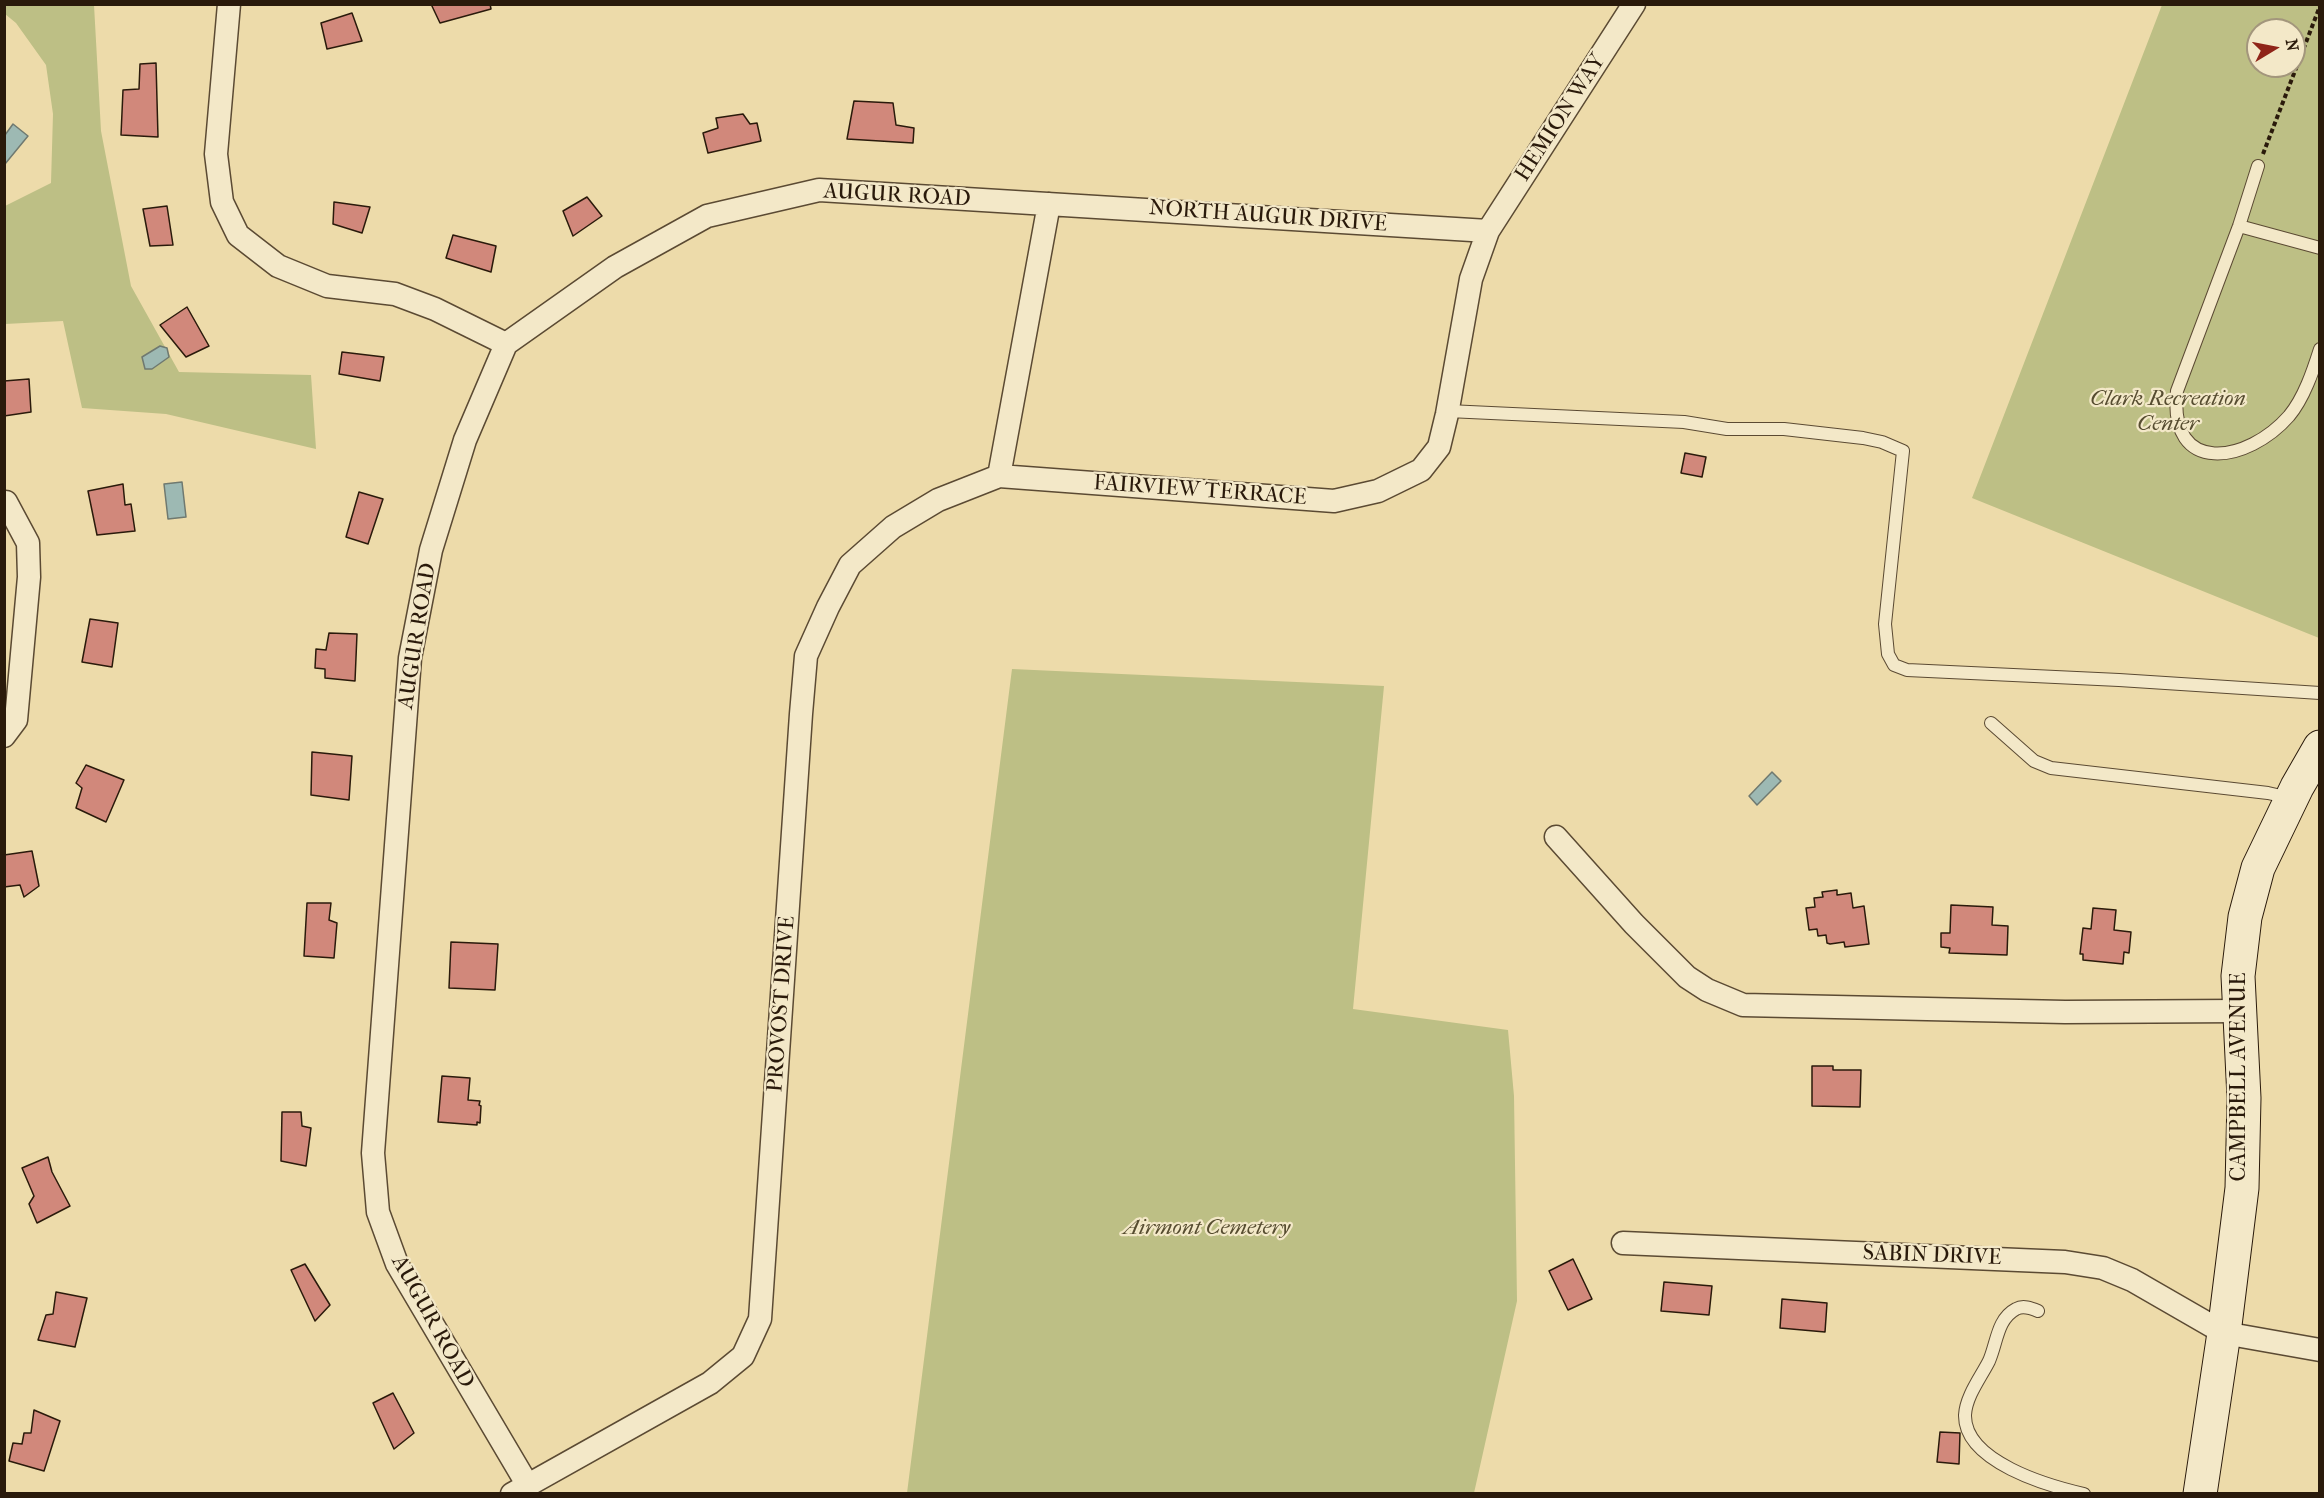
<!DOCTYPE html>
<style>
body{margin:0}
#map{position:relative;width:2324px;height:1498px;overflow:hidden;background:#eddbaa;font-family:"IM FELL French Canon",serif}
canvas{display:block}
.frame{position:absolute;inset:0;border:6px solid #2a1a0b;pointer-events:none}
.north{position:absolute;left:2246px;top:18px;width:60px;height:60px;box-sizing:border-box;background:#f3e8c8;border:2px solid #a3967c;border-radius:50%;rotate:80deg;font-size:16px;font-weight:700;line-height:24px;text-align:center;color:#2a1a0b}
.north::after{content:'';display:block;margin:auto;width:21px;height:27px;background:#8f2418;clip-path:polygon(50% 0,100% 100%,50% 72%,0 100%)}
</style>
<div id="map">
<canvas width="2324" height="1498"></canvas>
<div class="frame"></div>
<div class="north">N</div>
</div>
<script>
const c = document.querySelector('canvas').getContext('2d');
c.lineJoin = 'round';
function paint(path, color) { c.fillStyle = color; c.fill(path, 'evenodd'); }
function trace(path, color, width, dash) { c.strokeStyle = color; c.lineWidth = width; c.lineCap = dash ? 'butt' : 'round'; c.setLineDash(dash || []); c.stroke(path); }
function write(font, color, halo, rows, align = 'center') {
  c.font = font + ' "IM FELL French Canon",serif'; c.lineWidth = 4.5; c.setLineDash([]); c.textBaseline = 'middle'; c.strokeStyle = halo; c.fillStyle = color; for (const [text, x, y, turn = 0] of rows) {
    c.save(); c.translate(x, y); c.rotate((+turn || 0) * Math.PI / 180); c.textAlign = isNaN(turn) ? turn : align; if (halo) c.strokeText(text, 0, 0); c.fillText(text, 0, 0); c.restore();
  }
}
paint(new Path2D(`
 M5,5H94L101,131L131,286L179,372L311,375L316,449L166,414L82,408L63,321L5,324V206L51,183L53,114L46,65L16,23L5,14Z
 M2162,5H2319V638L1972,498ZM2258,30H2294V66H2258Z
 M1012,669L1384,686L1353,1009L1508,1030L1514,1096L1517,1301L1474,1493H907Z`), '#bdbf85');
const water = new Path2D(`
 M13,124L28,136L5,164V135Z
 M160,346L167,348L169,357L152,369H145L142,357Z
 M182,482L186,517L168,519L164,484Z
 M1772,772L1781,781L1757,805L1749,796Z`);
paint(water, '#9db9b3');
trace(water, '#6f7970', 1.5);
const building = new Path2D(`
 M431,4H490L491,9L440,23Z
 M352,13L362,41L327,49L321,23Z
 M156,63L158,137L121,135L123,90L139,89L140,64Z
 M854,101L893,103L896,125L914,128L913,143L847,139Z
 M743,114L750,124L757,123L761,141L708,153L703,133L718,128L716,118Z
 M587,197L602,216L573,236L563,211Z
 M334,202L370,207L362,233L333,224Z
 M167,206L173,245L150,246L143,209Z
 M453,235L496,246L491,272L446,258Z
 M187,307L209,346L186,357L160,325Z
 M342,352L384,357L380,381L339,374Z
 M29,379L31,412L4,416V381Z
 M1685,453L1706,457L1702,477L1681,473Z
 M123,484L125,505L131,504L135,531L97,535L88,491Z
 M359,492L383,499L368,544L346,537Z
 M90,619L118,623L112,667L82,662Z
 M329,633L357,634L355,681L325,678V669L315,668L316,649L326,650Z
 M312,752L352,756L349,800L311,795Z
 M86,765L124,780L106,822L76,808L82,788L76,783Z
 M32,851L39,886L24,897L20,885L4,887V855Z
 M1837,890V895L1851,893L1853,908L1864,906L1869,944L1845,947L1844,942L1830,944L1827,943L1826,935L1818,936L1817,929L1809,930L1806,908L1815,907L1814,898L1823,897L1822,892Z
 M307,903H331L329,920L337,923L334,958L304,956Z
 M1951,905L1993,907L1992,925L2008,926L2007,955L1949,953L1950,948L1941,947V933H1950Z
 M2093,908L2116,910L2114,930L2131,932L2129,953L2124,952L2123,964L2083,960V954H2080L2083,928L2091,929Z
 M451,942L498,944L495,990L449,988Z
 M1812,1066H1833V1070H1861L1860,1107L1812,1106Z
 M442,1076L470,1078L468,1100L480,1101L479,1105L481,1106L480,1123L477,1122V1125L438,1122Z
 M282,1112H301L302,1126L311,1128L306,1166L281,1161Z
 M48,1157L52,1172L70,1206L37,1223L29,1204L34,1196L22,1168Z
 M1573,1259L1592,1299L1568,1310L1549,1271Z
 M305,1264L330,1305L315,1321L291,1270Z
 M1664,1282L1712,1286L1709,1315L1661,1311Z
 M56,1292L87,1298L75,1347L38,1340L46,1315L53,1314Z
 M1782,1299L1827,1303L1825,1332L1780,1328Z
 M393,1393L414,1433L394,1449L373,1403Z
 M34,1410L60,1421L44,1471L9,1461L13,1443L22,1444L24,1433H31Z
 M1940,1432L1960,1433L1959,1464L1937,1462Z`);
paint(building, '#d1887b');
trace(building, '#2a1a0b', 1.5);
const lane = new Path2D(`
 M2258,166L2239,226L2177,391C2168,477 2248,463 2289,416C2304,398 2313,371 2320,349
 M2239,226L2320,248
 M1448,411L1684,422L1727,429H1784L1863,438L1882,442L1903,451L1885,624L1888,654L1894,665L1907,670L2119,680L2320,693
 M1991,723L2034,761L2051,768L2268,793L2290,798
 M2038,1311C2031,1308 2023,1305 2016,1309C1997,1319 1997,1343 1989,1361C1981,1377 1966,1396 1965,1415C1964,1462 2049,1486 2084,1494`);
const street = new Path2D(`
 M229,4L216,154L222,202L238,235L278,266L327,286L395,294L435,309L506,344
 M999,476L1049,204
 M4,736L16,720L29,577L28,543L6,502
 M1556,837L1634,924L1687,977L1707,990L1743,1005L2065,1012L2239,1011
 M1623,1243L2065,1262L2103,1268L2132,1280L2224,1333L2320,1350
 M527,1484L397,1264L378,1212L373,1153L410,658L431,550L465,440L506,344L615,267L707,216L819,190L1488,231
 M512,1494L710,1383L743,1356L760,1319L801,714L806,656L828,607L850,565L893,527L938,500L999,476L1334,501L1378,491L1421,470L1439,447L1447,414L1471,279L1488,231L1634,4`);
const secondary = new Path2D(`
 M2200,1494L2224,1333L2242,1188L2244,1098L2238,976L2245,917L2258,868L2297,787L2320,747`);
trace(lane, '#5b4a33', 14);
trace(street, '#5b4a33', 25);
trace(secondary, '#2a1a0b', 35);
trace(new Path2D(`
 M2263,154L2320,6`), '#2a1a0b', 4, [4.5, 3]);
trace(lane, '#f3e8c8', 12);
trace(street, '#f3e8c8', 22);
trace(secondary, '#f3e8c8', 33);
write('22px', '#2a1a0b', '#f3e8c8', [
 ["HEMION WAY",1561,118,-57],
 ["AUGUR ROAD",897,196,3],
 ["NORTH AUGUR DRIVE",1268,217,4],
 ["FAIRVIEW TERRACE",1200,491,4],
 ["AUGUR ROAD",418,636,-81],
 ["PROVOST DRIVE",782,1004,-86],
 ["CAMPBELL AVENUE",2240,1077,-90],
 ["SABIN DRIVE",1932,1256,2],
 ["AUGUR ROAD",432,1322,61]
]);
write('italic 22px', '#564c30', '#f3e8c8', [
 ["Clark Recreation",2168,400],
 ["Center",2168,425],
 ["Airmont Cemetery",1207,1229]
]);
</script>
